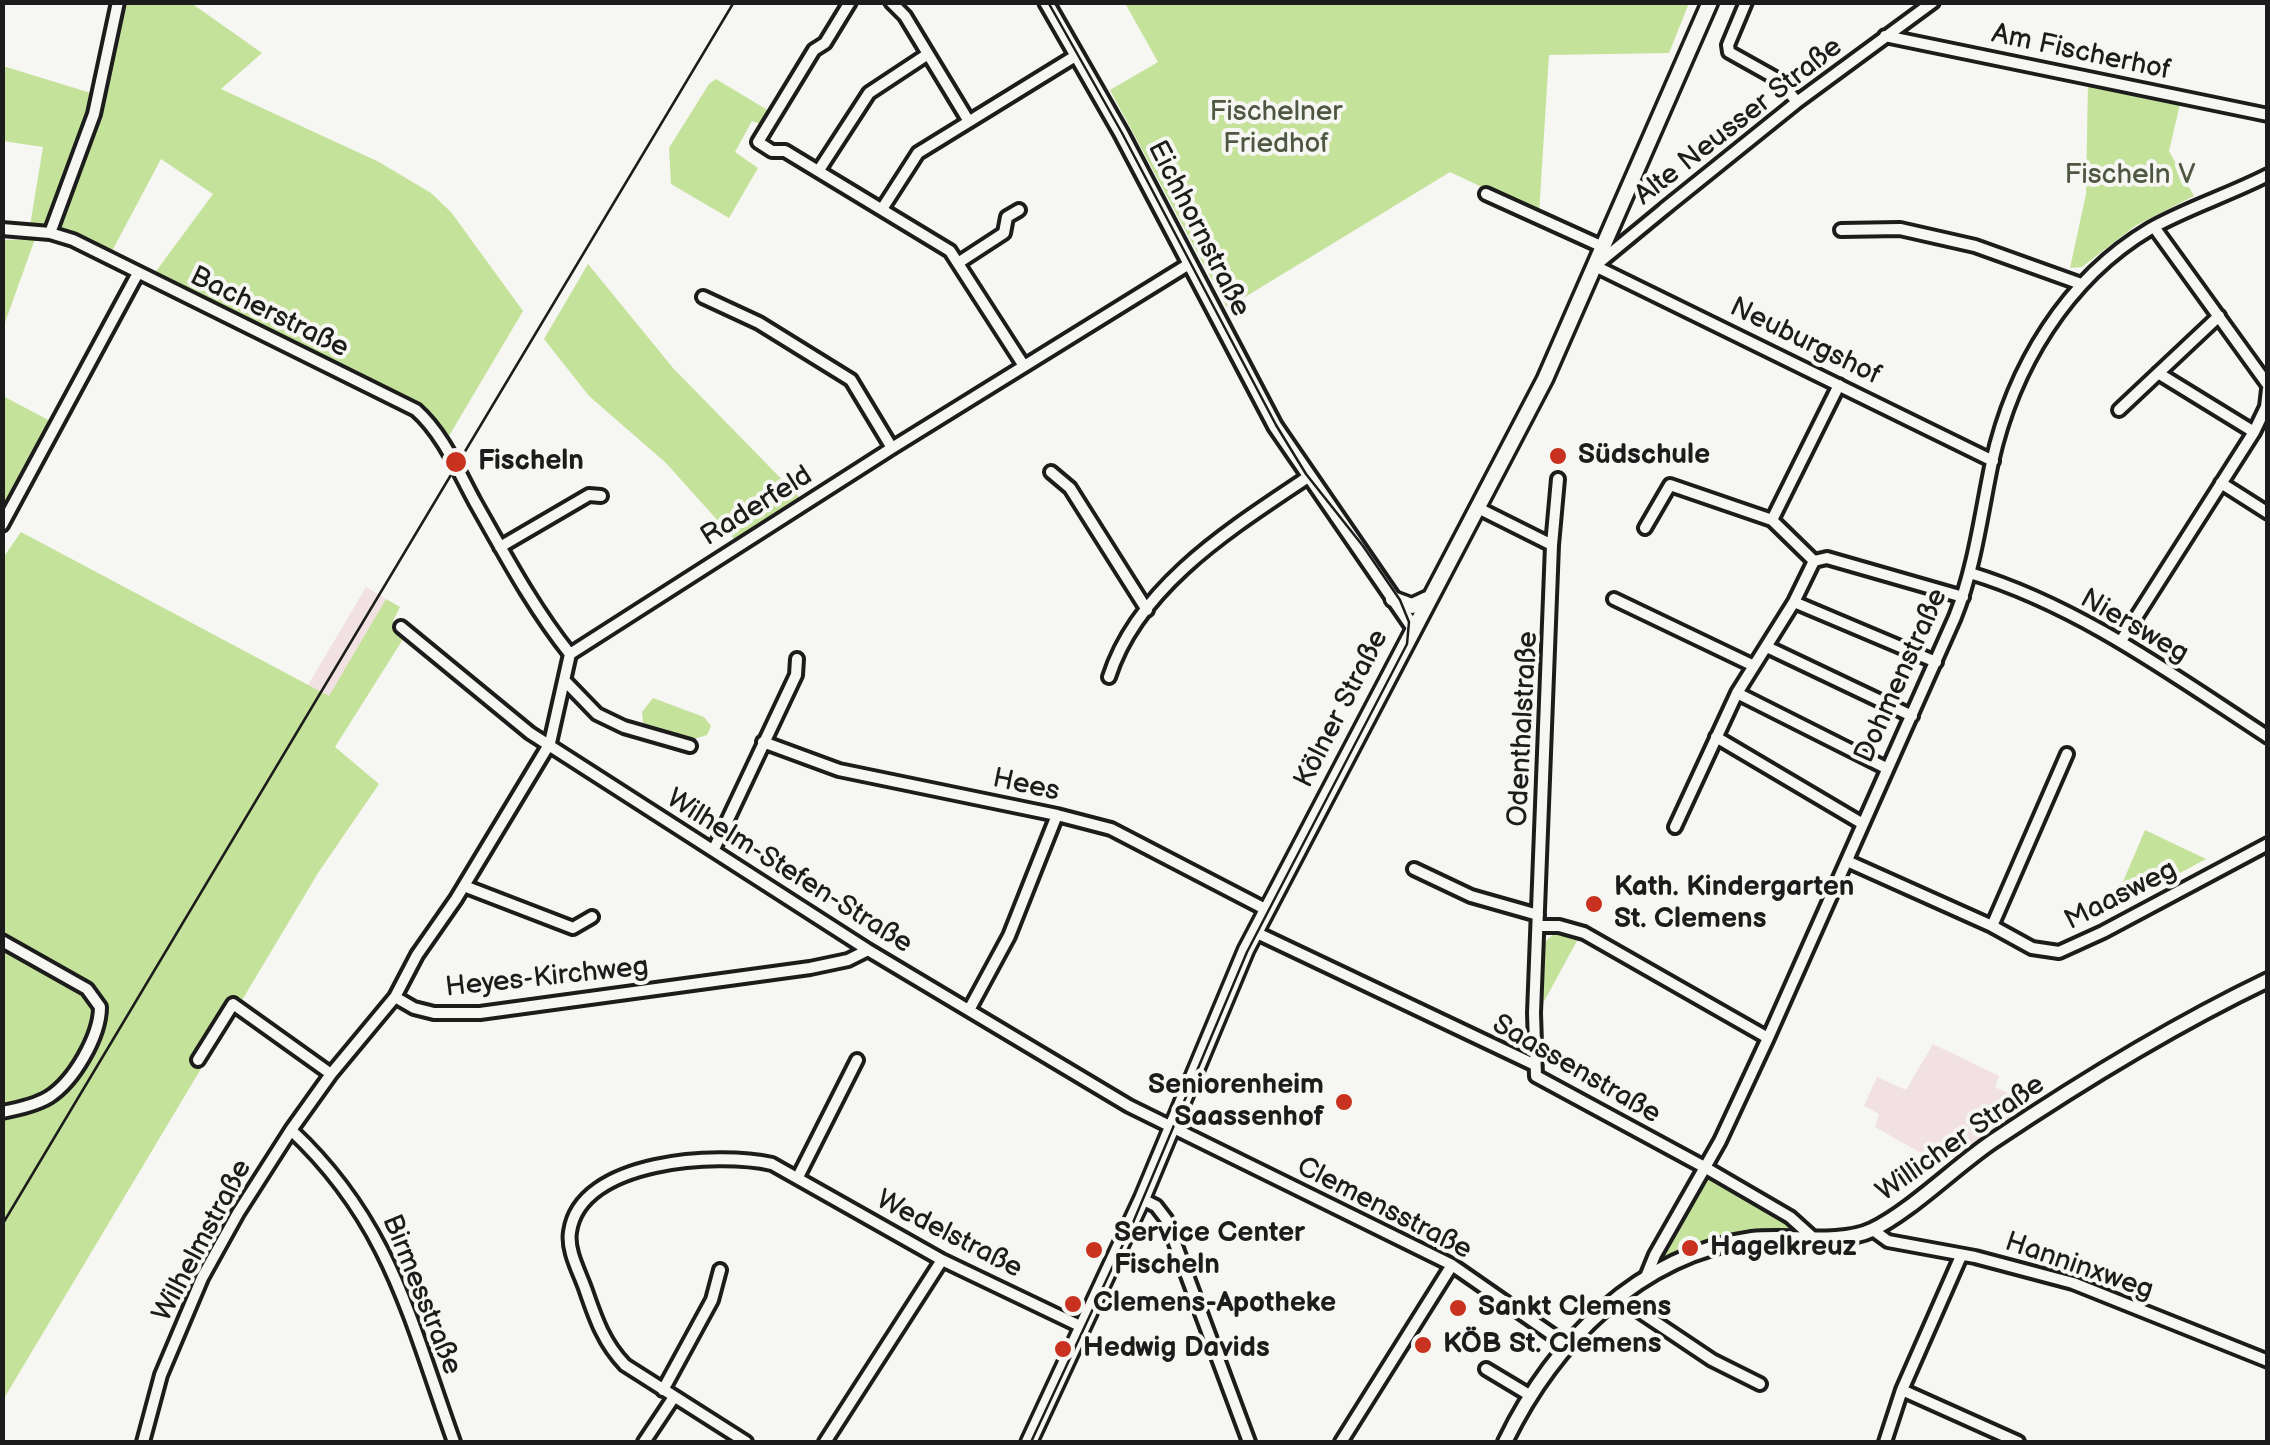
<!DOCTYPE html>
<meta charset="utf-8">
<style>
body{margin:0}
#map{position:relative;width:2270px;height:1445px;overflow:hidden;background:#f6f6f2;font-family:"Balsamiq Sans",sans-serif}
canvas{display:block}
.frame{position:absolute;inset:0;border:5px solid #1c1c1c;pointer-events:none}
</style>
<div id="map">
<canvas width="2270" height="1445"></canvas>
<div class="frame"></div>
</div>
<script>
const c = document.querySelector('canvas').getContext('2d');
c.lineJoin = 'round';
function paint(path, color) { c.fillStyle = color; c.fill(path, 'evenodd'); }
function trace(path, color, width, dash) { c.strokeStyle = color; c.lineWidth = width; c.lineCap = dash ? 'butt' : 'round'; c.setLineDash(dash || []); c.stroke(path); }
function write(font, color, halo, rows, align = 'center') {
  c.font = font + ' "Balsamiq Sans",sans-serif'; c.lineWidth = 8; c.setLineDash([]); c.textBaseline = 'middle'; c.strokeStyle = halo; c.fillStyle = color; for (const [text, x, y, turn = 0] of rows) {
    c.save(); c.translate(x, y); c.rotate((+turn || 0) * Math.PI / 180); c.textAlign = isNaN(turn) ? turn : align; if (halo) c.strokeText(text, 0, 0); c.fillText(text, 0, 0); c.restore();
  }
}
paint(new Path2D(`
 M366,587L386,599L329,697L307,687Z
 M1933,1044L1999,1076L1995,1087L2016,1097L2028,1114L1956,1162L1948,1151L1935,1161L1875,1127L1879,1114L1864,1106L1877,1077L1906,1090Z`), '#f2e1e3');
paint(new Path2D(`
 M127,3H191L262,53L221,89L379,162L431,193L451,212L523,311L446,441L429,418L154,274L213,194L161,159L112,251L58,228L102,108Z
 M1125,3H1689L1669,53L1549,55L1539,214L1450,172L1227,308L1110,90L1158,62Z
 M3,66L94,94L48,226H30L43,147L3,141Z
 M716,79L769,111L760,124L752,121L735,152L758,168L729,218L671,184L669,148L709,84Z
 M2088,81L2181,100L2169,151L2194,196L2135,226L2082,267L2070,268L2086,194Z
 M35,239L3,328V240Z
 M588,264L673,368L801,499L737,542L666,463L589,396L544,339Z
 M3,396L52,422L3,518Z
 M21,532L329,696L386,599L400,607L393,621L405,636L335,747L379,784L318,873L3,1400V558Z
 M653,698L704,717L711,726L707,735L694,739L643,723L642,712Z
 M2145,830L2206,859L2111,910Z
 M1557,933L1578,939L1541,1007H1537C1538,982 1531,944 1557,933Z
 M1708,1175L1790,1222L1791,1227L1787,1231L1753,1235L1665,1258L1663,1252Z`), '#c5e29a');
const minor = new Path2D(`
 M850,2L825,43L814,50L758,142L772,151H785L950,251L1024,366
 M891,2L905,16L968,120
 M1746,2L1728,45L1729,52L1779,80L1797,102
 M1885,36L2268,115
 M819,170L869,93L928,54
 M1486,194L1603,247
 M1669,205L1595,266L1993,461
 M882,209L918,153L1077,55
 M1664,209L1797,102L1933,2
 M2154,227L2268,385
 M2,229L50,233L73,240L416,410C443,434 458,471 475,502C504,553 533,608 570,654
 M1841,230L1900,229L1975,246L2081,284
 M50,233L94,114L118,2
 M958,263L1004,233L1007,217L1019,210
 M703,297L759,323L851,380L892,448
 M2158,373L2254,432
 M2119,410L2219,316
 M1051,472L1070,488L1147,610
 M2221,483L2268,513
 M1478,508L1552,545L1534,1013L1536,1076L1706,1168L1790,1217L1811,1236
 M2,525L138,273
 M1645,528L1670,485L1772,520
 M1552,545L1558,479
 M500,547L589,495L601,496
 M1814,561L1827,558L1963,597
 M1970,573C2079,606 2173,675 2268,737
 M1614,599L1754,666
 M1794,602L1936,662
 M401,627L530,733L868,950L1129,1106L1452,1265L1567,1345
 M2121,641L2254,432L2266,407L2268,389
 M1767,647L1912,716
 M1109,677C1138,586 1232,528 1308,477
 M566,682L597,714L624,727L690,746
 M1737,693L1886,768
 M1716,737L1863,824
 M763,742L839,770L1057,815L1111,829L1267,910
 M1675,827L1737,693L1794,602L1814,561L1772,520L1839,385
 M714,849L796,675L797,659
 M1847,861L1992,926L2032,948L2059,952L2103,932L2268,844
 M1414,869L1471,896L1538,915
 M464,886L573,928L592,917
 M1538,926H1559L1584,933L1768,1038
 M1992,926L2067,754
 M1255,932L1533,1064
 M2,941L87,989L100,1007C100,1036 74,1081 49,1097C36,1105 18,1109 2,1112
 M395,997L414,1008L434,1013H480L810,968L848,960L868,950
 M969,1010L1009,936L1057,815
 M198,1060L233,1004L331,1074
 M291,1130C390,1222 410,1320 454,1442
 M798,1177L857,1060
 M1142,1199L1156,1206L1166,1219L1249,1442
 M1873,1230L1888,1241L1975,1257L2073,1283L2268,1361
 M1646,1277L1655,1255L1720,1141L1768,1038L1955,617C1975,567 1981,514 1992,462C2013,368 2066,279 2150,229C2187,208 2229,195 2268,175
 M1618,1297L1712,1360L1760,1384
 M1486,1369L1531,1396
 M663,1390L712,1300L720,1270
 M1902,1390L2018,1442
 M143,1442L161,1375L202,1278L238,1213L291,1130L331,1074L395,997L417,955L456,899L550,743L570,654L892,448L1189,264
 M644,1442L674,1397
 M746,1442L625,1365C604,1343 596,1320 586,1291C580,1273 567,1251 570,1232C580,1159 719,1152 772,1164L942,1260L1082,1327
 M825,1442L942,1260
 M1341,1442L1452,1265
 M1885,1442L1902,1390L1961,1256`);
const tertiary = new Path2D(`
 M1046,2L1121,133L1275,426L1413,627
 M1505,1442C1553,1343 1638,1255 1752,1239C1787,1235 1840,1245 1872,1230C1910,1212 1956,1166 1993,1141C2081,1082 2172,1026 2268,980`);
const secondary = new Path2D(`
 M1393,599L1412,606L1427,599
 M1029,1442L1142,1199L1246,950L1545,379L1710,2`);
trace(minor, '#1c1c1c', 18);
trace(tertiary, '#1c1c1c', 20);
trace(secondary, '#1c1c1c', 21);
trace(minor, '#f6f6f2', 10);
trace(tertiary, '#f6f6f2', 12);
trace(secondary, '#f6f6f2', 14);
trace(new Path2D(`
 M2,1225L734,2
 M1031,1442L1132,1225L1247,952L1407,644L1409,622L1400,600L1363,546L1306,474L1276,425L1122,133L1048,2`), '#1c1c1c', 2.5);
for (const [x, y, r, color] of [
 [1558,456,10,"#c8321e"],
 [456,462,12,"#c8321e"],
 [1594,904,10,"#c8321e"],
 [1344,1102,10,"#c8321e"],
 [1690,1248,10,"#c8321e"],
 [1094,1250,10,"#c8321e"],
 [1073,1304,10,"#c8321e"],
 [1458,1308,10,"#c8321e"],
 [1423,1345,10,"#c8321e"],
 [1063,1349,10,"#c8321e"]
]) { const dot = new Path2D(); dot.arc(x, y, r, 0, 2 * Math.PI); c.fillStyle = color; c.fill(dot); trace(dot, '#f6f6f2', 4); }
write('28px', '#1c1c1c', '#f6f6f2', [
 ["Am Fischerhof",2081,53,12],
 ["Alte Neusser Straße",1739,122,-38],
 ["Eichhornstraße",1198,229,63],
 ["Bacherstraße",269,313,26],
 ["Neuburgshof",1805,342,26],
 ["Raderfeld",757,507,-32],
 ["Niersweg",2134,627,30],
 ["Dohmenstraße",1902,676,-66],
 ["Kölner Straße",1342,709,-63],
 ["Odenthalstraße",1524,729,-87],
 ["Hees",1026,786,12],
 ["Wilhelm-Stefen-Straße",789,872,32],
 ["Maasweg",2121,896,-27],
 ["Heyes-Kirchweg",547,978,-6],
 ["Saassenstraße",1576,1070,30],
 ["Willicher Straße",1961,1139,-35],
 ["Clemensstraße",1384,1209,27],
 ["Wedelstraße",949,1235,27],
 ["Wilhelmstraße",203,1241,-62],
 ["Hanninxweg",2079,1267,19],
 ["Birmesstraße",421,1295,68]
]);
write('28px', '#4f5742', '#f6f6f2', [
 ["Fischelner",1276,113],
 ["Friedhof",1276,145],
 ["Fischeln V",2130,176]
]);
write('bold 28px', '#1c1c1c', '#f6f6f2', [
 ["Südschule",1578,456],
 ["Fischeln",478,462],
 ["Kath. Kindergarten",1614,888],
 ["St. Clemens",1614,920],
 ["Seniorenheim",1324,1086,"right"],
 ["Saassenhof",1324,1118,"right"],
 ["Service Center",1114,1234],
 ["Fischeln",1114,1266],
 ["Hagelkreuz",1710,1248],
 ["Clemens-Apotheke",1093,1304],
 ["Sankt Clemens",1478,1308],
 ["KÖB St. Clemens",1443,1345],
 ["Hedwig Davids",1083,1349]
], 'left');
</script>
